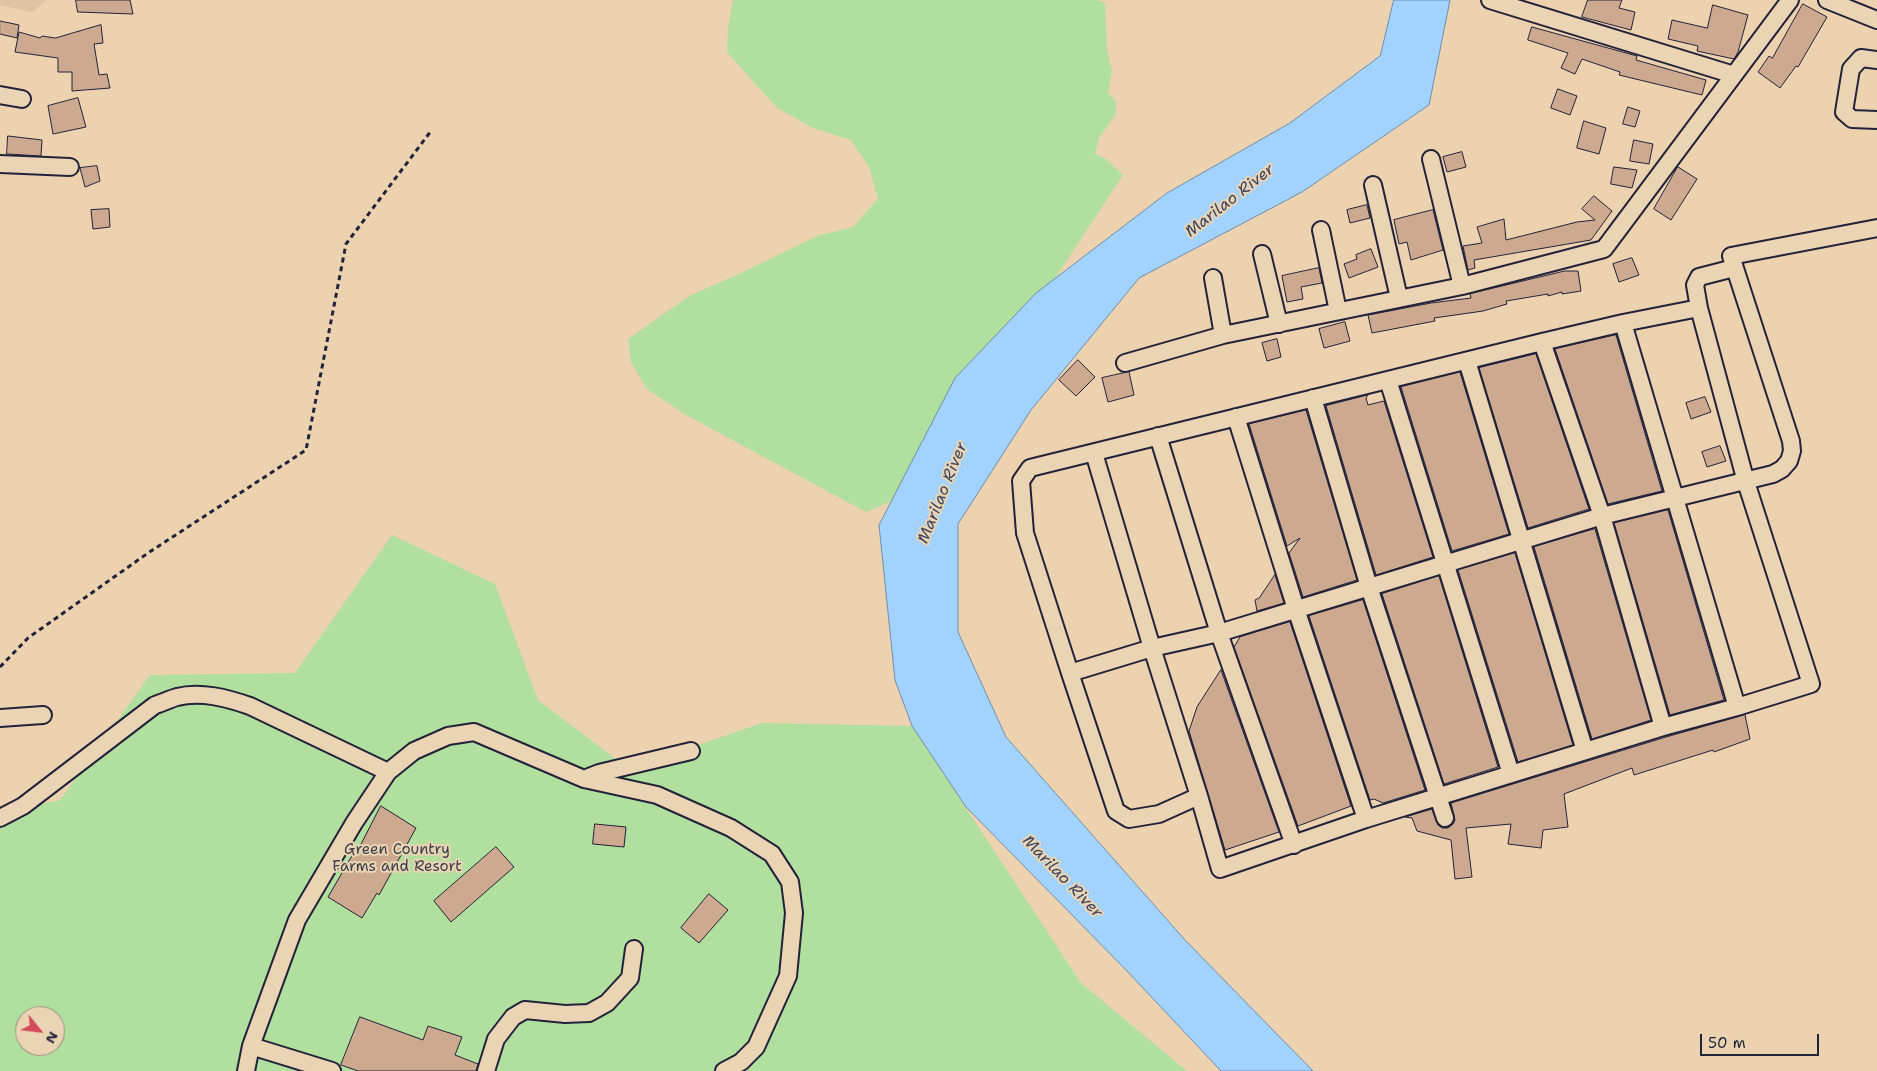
<!DOCTYPE html>
<style>
body{margin:0}
#map{position:relative;width:1877px;height:1071px;overflow:hidden;background:#ecd2af;font-family:"Shantell Sans",sans-serif}
canvas{display:block}
.north{position:absolute;left:15px;top:1006px;width:50px;height:50px;box-sizing:border-box;background:#ead4b3;border:1px solid #9a8d83;border-radius:50%;rotate:119deg;font-size:14px;font-weight:700;line-height:20px;text-align:center;color:#22223b}
.north::after{content:'';display:block;margin:auto;width:18px;height:22px;background:#d1495b;clip-path:polygon(50% 0,100% 100%,50% 72%,0 100%)}
.scale{position:absolute;left:1700px;top:1034px;width:119px;height:22px;box-sizing:border-box;border:2px solid #22223b;border-top:0;padding-left:6px;font-size:15px;line-height:18px;white-space:nowrap;color:#22223b;-webkit-text-stroke:4px #ead4b3;paint-order:stroke}
</style>
<div id="map">
<canvas width="1877" height="1071"></canvas>
<div class="north">N</div>
<div class="scale">50 m</div>
</div>
<script>
const c = document.querySelector('canvas').getContext('2d');
c.lineJoin = 'round';
function paint(path, color) { c.fillStyle = color; c.fill(path, 'evenodd'); }
function trace(path, color, width, dash) { c.strokeStyle = color; c.lineWidth = width; c.lineCap = dash ? 'butt' : 'round'; c.setLineDash(dash || []); c.stroke(path); }
function write(font, color, halo, rows, align = 'center') {
  c.font = font + ' "Shantell Sans",sans-serif'; c.lineWidth = 4; c.setLineDash([]); c.textBaseline = 'middle'; c.strokeStyle = halo; c.fillStyle = color; for (const [text, x, y, turn = 0] of rows) {
    c.save(); c.translate(x, y); c.rotate((+turn || 0) * Math.PI / 180); c.textAlign = isNaN(turn) ? turn : align; if (halo) c.strokeText(text, 0, 0); c.fillText(text, 0, 0); c.restore();
  }
}
paint(new Path2D(`
 M0,0H47L32,12L0,5Z`), '#dfc3a3');
paint(new Path2D(`
 M733,0H1097L1105,3L1107,51L1112,71L1108,93L1116,101V114L1099,138L1095,154L1106,159L1123,175L1029,318L910,493L866,512L686,415L647,389L631,362L628,339L691,295L737,275L817,236L853,227L878,199L869,167L851,140L813,128L777,108L727,52L728,28Z
 M392,535L495,584L538,700L629,769L762,723L912,726L1081,983L1187,1071H0V813L60,800L150,675L295,673ZM25,1016H55V1046H25Z`), '#b1df9e');
const water = new Path2D(`
 M1394,0H1450L1429,105L1302,192L1139,278L1031,410L958,524V632L1006,737L1185,940L1313,1071H1221L1127,971L966,807L912,726L895,680L879,525L955,378L1036,293L1167,193L1290,123L1380,56Z`);
paint(water, '#a2d3ff');
trace(water, '#6f8cb1', 1);
const building = new Path2D(`
 M76,0H130L133,14L78,12Z
 M1588,0H1622L1619,8L1635,12L1631,30L1582,17Z
 M1803,4L1827,17L1798,67L1796,66L1780,88L1758,72L1769,56L1772,58Z
 M1713,5L1748,15L1738,52L1734,59L1697,51L1698,46L1668,39L1672,20L1707,28Z
 M0,21L19,25L17,38L0,34Z
 M101,25L103,43L94,44L99,75L107,74L110,88L72,91V72H58V58L15,52L19,32L40,38L42,36L55,38Z
 M1532,27L1637,56L1636,60L1706,80L1702,95L1619,75L1620,72L1582,59L1575,74L1561,68L1568,53L1528,40Z
 M1558,89L1577,96L1570,115L1551,108Z
 M78,98L86,127L53,134L48,106Z
 M1628,107L1640,111L1635,127L1623,124Z
 M1584,121L1606,128L1599,154L1577,148Z
 M8,136L42,140L41,156L7,154Z
 M1634,140L1653,144L1649,164L1630,161Z
 M1462,152L1466,167L1447,172L1443,157Z
 M97,166L100,181L85,187L80,168Z
 M1614,167L1637,170L1632,188L1611,184Z
 M1678,167L1697,179L1671,220L1654,209Z
 M1594,196L1612,211L1591,240L1474,260L1475,268L1468,270L1463,246L1482,243L1477,227L1504,219L1506,240L1577,222L1595,220L1582,209Z
 M1367,205L1370,218L1350,223L1347,210Z
 M109,209L110,227L93,229L91,210Z
 M1433,210L1443,250L1411,260L1407,242L1399,244L1394,220Z
 M1371,249L1378,267L1349,278L1344,264L1357,259L1356,255Z
 M1632,258L1639,275L1619,282L1613,264Z
 M1319,268L1322,283L1301,287L1303,299L1287,302L1282,276Z
 M1565,271H1578L1581,291L1562,294V292L1548,296V294L1506,301L1507,304L1483,311L1434,318L1435,321L1372,333L1368,315L1431,303L1471,298L1470,294Z
 M1345,322L1350,341L1324,348L1319,329Z
 M1616,335L1662,491L1608,504L1555,349Z
 M1277,339L1281,357L1267,361L1262,343Z
 M1536,354L1589,509L1528,528L1479,368Z
 M1078,360L1095,377L1076,396L1059,380Z
 M1129,372L1134,395L1108,402L1102,378Z
 M1460,372L1509,534L1452,551L1401,387Z
 M1368,395L1366,398L1368,405L1384,401L1433,557L1376,575L1326,406Z
 M1705,397L1711,412L1691,419L1686,403Z
 M1306,410L1357,580L1303,597L1289,553L1300,538L1287,546L1249,424Z
 M1720,446L1726,461L1707,467L1702,452Z
 M1668,510L1724,700L1670,715L1614,523Z
 M1595,529L1651,720L1592,739L1534,547Z
 M1515,553L1573,745L1518,762L1458,570Z
 M1275,575L1284,603L1257,611L1255,600L1259,598Z
 M1439,576L1498,767L1444,784L1382,594Z
 M1363,600L1425,790L1383,803L1374,799L1370,800L1309,616Z
 M1290,622L1351,806L1298,826L1234,647L1240,637Z
 M1221,670L1279,832L1225,850L1189,731L1197,707Z
 M1745,715L1750,739L1714,752L1713,750L1634,775L1632,768L1564,794L1568,827L1543,830L1541,848L1508,844L1511,824L1466,828L1472,877L1455,879L1451,840L1417,831L1412,818L1405,817L1432,809L1438,825L1442,828H1448L1453,824L1455,820L1451,803L1666,737Z
 M381,806L416,828L379,895L377,893L362,918L328,897L353,854L355,855Z
 M595,824L626,827L624,847L593,844Z
 M496,847L514,867L451,922L434,901Z
 M709,894L728,910L699,943L681,928Z
 M360,1017L423,1040L428,1026L462,1037L455,1055L478,1064L476,1071H358L341,1065Z`);
paint(building, '#cdaa8f');
trace(building, '#22223b', 1);
const minor = new Path2D(`
 M1490,0L1734,75
 M1827,0L1877,20
 M1877,60L1861,58L1851,69L1844,112L1852,119L1877,120
 M0,95L22,99
 M1431,159L1462,286
 M0,164L70,167
 M1373,185L1399,298
 M1321,230L1338,311
 M1262,254L1279,324
 M1734,268L1699,277L1695,285L1699,308L1623,323L1542,342L1030,468L1021,481L1025,533L1070,673L1152,648L1219,633L1602,516L1773,474L1782,469L1789,461L1792,451L1791,441L1731,256L1877,228
 M1213,278L1223,335
 M1623,323L1737,707
 M1542,342L1602,516L1663,727
 M1467,361L1585,751
 M1125,363L1223,335L1462,286L1604,249L1790,0
 M1388,380L1511,774
 M1313,398L1369,587L1445,818
 M1236,417L1296,609L1366,819
 M1158,436L1219,633L1294,845
 M1094,453L1152,648L1199,796L1220,869L1366,819L1663,727L1737,707L1811,684L1746,482L1699,308
 M1070,673L1116,811L1129,819L1159,814L1199,796
 M0,718L43,715
 M584,779L599,773L691,751
 M0,818L23,806L155,705C162,703 170,699 177,697C201,691 227,698 250,706L388,772
 M251,1046L332,1071
 M246,1071L251,1046L297,920L354,823L388,772L414,751L448,736L474,732L584,779L657,795L731,828L772,854L790,882L794,913L788,976L756,1047L741,1062L724,1071
 M486,1071L496,1039L513,1017L525,1010L565,1014L589,1013L607,1003L630,978L634,949`);
trace(minor, '#22223b', 20);
trace(new Path2D(`
 M0,667L28,638L148,553L306,450L346,244L431,131`), '#22223b', 3, [5, 4]);
trace(minor, '#ead4b3', 16);
write('15px', '#373e4a', '#ead4b3', [
 ["Green Country",397,850],
 ["Farms and Resort",397,867]
]);
write('italic 16px', '#3c4562', '#ead4b3', [
 ["Marilao River",1230,201,-38],
 ["Marilao River",943,493,-68],
 ["Marilao River",1062,877,46]
]);
</script>
